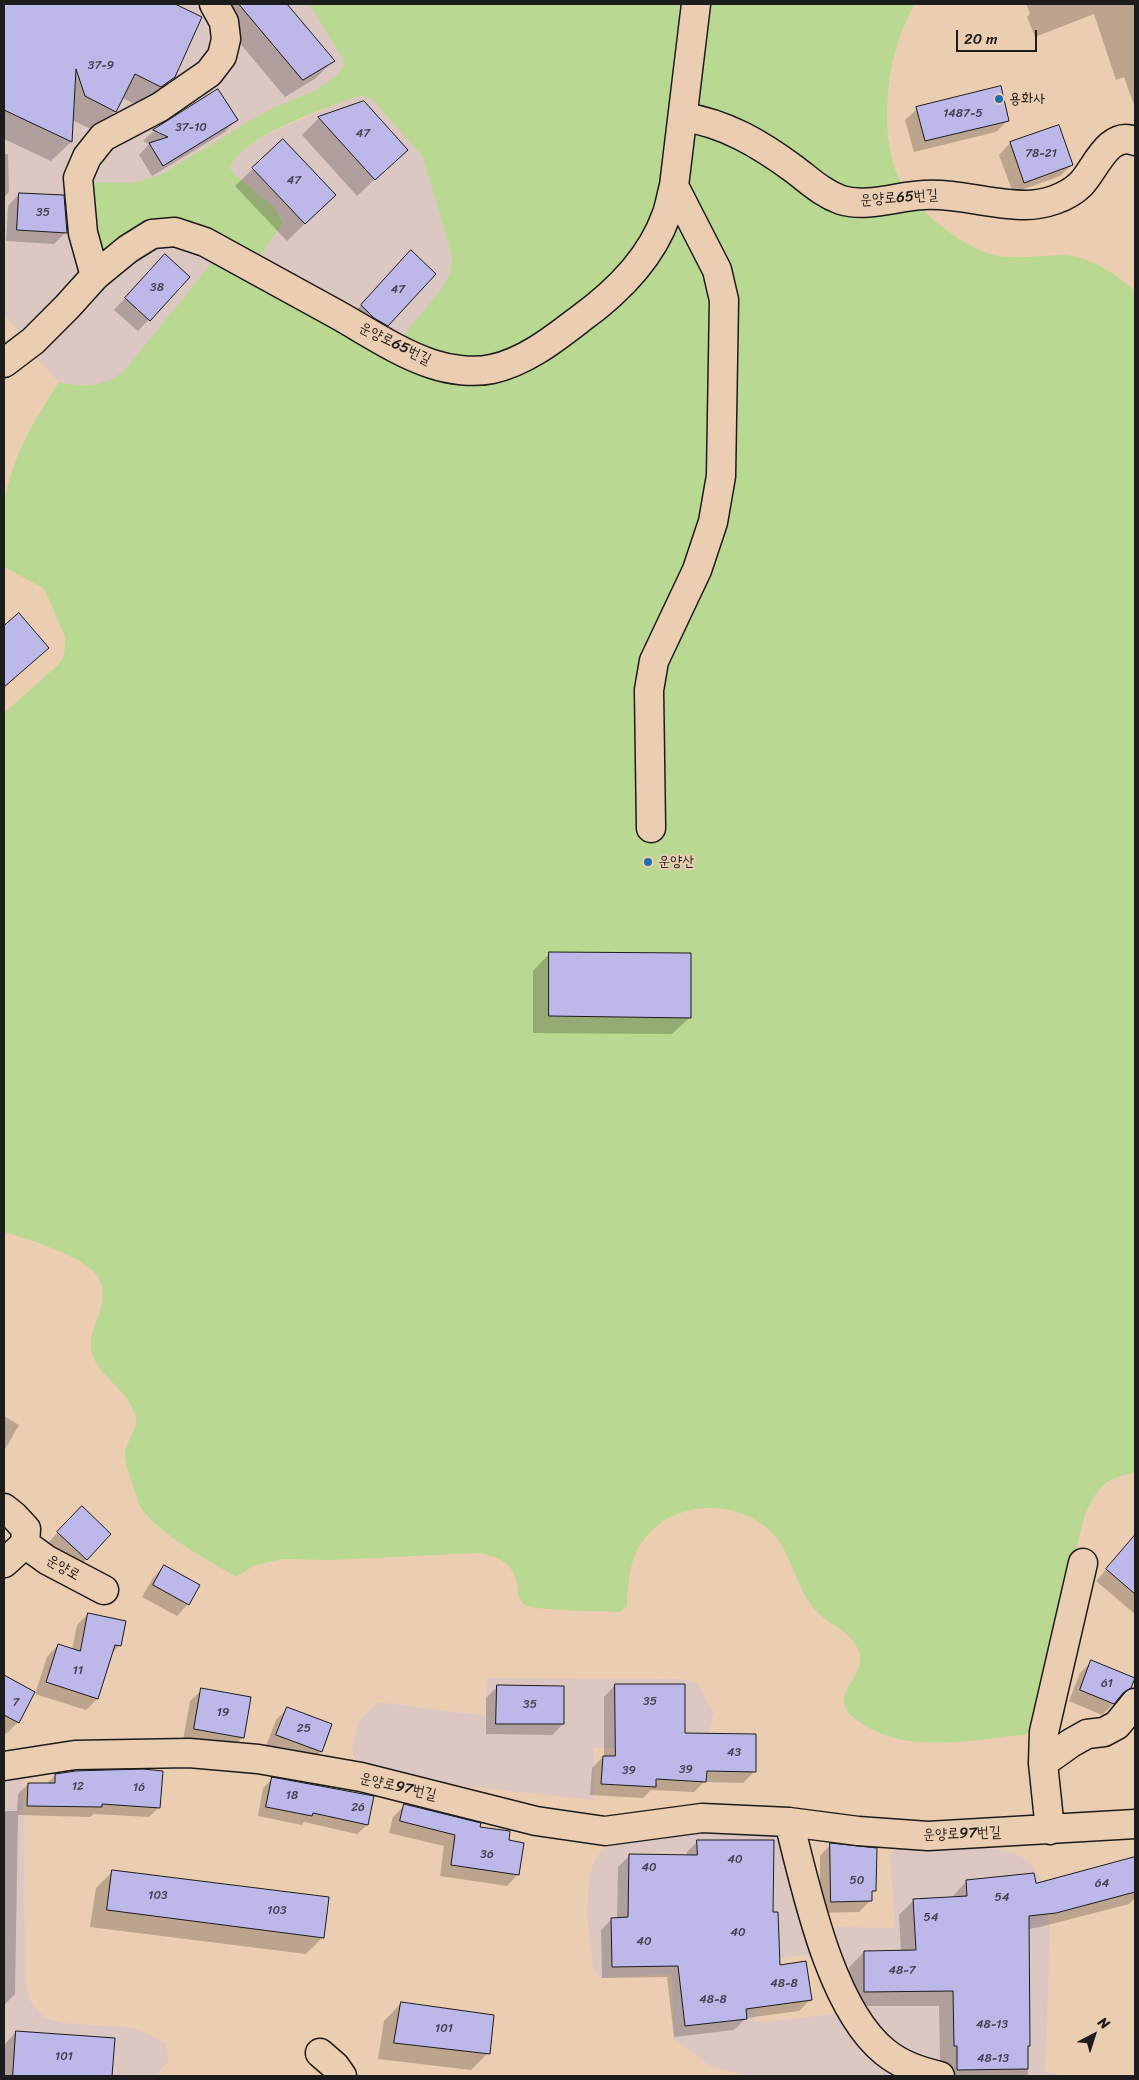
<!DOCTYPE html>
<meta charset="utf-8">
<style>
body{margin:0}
#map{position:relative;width:1139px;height:2080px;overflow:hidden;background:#ebceb2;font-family:Sriracha,sans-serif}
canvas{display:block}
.frame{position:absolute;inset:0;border:5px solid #1c1c1c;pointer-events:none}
.north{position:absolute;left:1069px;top:2010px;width:50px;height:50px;-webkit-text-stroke:4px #ebceb2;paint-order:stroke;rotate:40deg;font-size:14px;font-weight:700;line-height:20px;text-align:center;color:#1c1c1c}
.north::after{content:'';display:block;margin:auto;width:18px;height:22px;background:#1c1c1c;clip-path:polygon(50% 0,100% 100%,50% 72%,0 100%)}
.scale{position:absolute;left:956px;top:30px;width:81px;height:22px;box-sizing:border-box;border:2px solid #1c1c1c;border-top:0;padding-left:6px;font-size:15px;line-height:18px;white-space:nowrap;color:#1c1c1c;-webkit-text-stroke:4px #ebceb2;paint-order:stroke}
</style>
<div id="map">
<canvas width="1139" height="2080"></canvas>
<div class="frame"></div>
<div class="north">N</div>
<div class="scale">20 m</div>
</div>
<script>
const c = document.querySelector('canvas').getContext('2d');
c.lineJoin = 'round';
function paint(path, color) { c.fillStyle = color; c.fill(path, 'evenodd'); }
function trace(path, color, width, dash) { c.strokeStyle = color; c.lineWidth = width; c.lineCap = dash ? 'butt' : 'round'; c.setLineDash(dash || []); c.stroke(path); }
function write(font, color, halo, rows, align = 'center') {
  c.font = font + ' Sriracha,"Poor Story",sans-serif'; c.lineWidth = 4; c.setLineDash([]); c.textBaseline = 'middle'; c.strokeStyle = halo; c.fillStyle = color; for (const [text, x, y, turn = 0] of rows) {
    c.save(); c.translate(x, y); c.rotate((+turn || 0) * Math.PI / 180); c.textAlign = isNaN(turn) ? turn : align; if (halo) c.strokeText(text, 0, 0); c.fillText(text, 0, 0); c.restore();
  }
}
paint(new Path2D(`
 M4,4H309L343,59V67L337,75L318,89L275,107L251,120L162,174L134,183H120L101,262L31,333L19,332L4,315Z
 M361,96L371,98L423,157L452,257L450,273L442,288L400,342L252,261L279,229L282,222L280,215L235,175L230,168L233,159L247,146L268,134L349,99Z
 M163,242L214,260L125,371L110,382L94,385H72L59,382L37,359L38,350L114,274Z
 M487,1678L681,1679L698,1684L714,1713L704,1749L594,1748V1800L455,1785L356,1763L352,1749L359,1721L377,1702L486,1716Z
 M23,1771L25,1980L30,2001L45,2018L63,2023L134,2028L166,2043L168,2062L155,2076H4V1775Z
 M750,1828L778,1832L815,1954L747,1962L756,2023L861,2011L838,1946L835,1927L895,1928L890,1855L897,1846L989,1848L1014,1853L1030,1862L1043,1883L1050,1931L1045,2072L1065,2076H752L713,2068L674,2039L672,1974L600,1978L593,1969L587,1912L589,1878L595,1859L603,1849L615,1844L688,1832Z`), '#ddc7c3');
paint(new Path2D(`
 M309,4H915C887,49 877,129 899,179C911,206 958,243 987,253C1012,262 1040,254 1066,255C1088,256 1119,276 1135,291V1473C1103,1477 1097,1489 1084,1517L1033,1731L1023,1735C969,1740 905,1755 858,1721C822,1696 868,1678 859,1652C852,1629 824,1624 811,1605C798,1587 793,1564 781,1544C754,1502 687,1496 652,1530C630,1551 628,1578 627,1606L620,1612C604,1611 536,1611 525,1605C516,1599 519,1589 516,1580C512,1562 495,1556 479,1553L330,1560L283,1559L255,1565L236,1577C208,1560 160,1535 141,1508C137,1501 135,1491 132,1483C129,1475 125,1463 125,1454C126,1440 140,1429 135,1415C127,1388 100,1378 92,1354C87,1337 98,1322 101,1307C103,1297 104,1285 98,1277C84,1256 28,1239 4,1232V713L58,665L63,658L65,648V637L48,597L43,588L4,567C4,547 2,525 4,505C10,460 35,419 59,382C85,388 103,387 124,371L214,260L386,357L442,288L450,273L452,257L423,157L371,98L361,96L349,99C318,112 241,136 230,168L235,175L276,209L282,222L279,229L259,257L201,234L101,262L87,182L134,183L162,174L251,120L275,107L318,89L337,75L343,67V59Z`), '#b9d891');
paint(new Path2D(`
 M4,4H172L200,17L174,77L154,97L140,107L123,98L115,111L95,131L72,120L71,142L51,161L4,139Z
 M207,4H286L333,61L316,78L285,97Z
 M1026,4H1135V104L1134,105L1124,77L1116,80L1094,14L1035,37L1027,17L1030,13Z
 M218,91L236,120L225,132L152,176L139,155L149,144L143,141L154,131Z
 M364,102L406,150L357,196L302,135L319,118Z
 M917,109L1008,120L996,132L914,152L905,120Z
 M1058,126L1072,165L1060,176L1013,193L999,155L1010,143Z
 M283,140L317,212L287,241L235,186Z
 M4,154H8L9,192L4,197Z
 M19,194L66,232L54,244L6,241L8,206Z
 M400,264L387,325L375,336L350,317Z
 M154,267L188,277L138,331L114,310Z
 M19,614L48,648L4,688V627Z
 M550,953L690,1017L672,1034L533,1033V971Z
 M4,1416L19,1425L4,1451Z
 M70,1519L87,1559L75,1570L47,1544Z
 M1133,1539L1135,1541V1614L1096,1581Z
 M164,1566L188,1604L177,1616L142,1597L153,1578Z
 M88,1614L120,1645L111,1654L97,1699L86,1710L35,1694L47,1657L58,1645L72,1650L77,1625Z
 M1091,1662L1130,1687L1102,1715L1069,1701L1080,1673Z
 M4,1677L33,1692L18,1722L6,1734L4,1732Z
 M615,1685L684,1734L754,1772L743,1783L704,1782L694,1792L651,1790L643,1798L590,1795L592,1768L604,1756V1697Z
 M497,1687L563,1724L552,1735L486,1734V1698Z
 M202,1690L243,1737L232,1748L183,1740L190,1701Z
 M287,1709L321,1751L309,1763L266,1746L276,1720Z
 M56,1775L159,1807L149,1817L94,1814L90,1817L18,1815L15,1994L4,2005V1811H17L18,1794L28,1784H46Z
 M272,1779L367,1825L357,1834L304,1822L302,1825L258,1816L263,1788Z
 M405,1805L479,1828L508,1841L518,1874L507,1886L440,1876L444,1846L389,1833L393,1817Z
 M698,1841L772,1914L779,1967L811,1999L799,2011L746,2018L734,2030L674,2037L667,1977L602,1978L601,1930L612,1919H617L618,1867L630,1855L687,1856V1852Z
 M831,1844L874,1890L870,1894V1901L859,1912L820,1913V1856Z
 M1135,1858V1898L1129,1904L1040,1927L1028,1929V2076H943V2061H940L939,2006H850L849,1967L864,1952H901L899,1915L914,1900L951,1898L966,1882L1033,1875L1034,1885Z
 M113,1871L323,1937L306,1954L90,1927L96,1888Z
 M401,2003L488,2053L471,2070L378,2059L384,2021Z
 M16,2032L114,2039L111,2076H4V2045Z`), '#0003');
const building = new Path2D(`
 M4,4H175L202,17L175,77L161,87L135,74L116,112L85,96L76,69L72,142L4,110Z
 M239,4H287L335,61L303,80Z
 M1001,86L1009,121L925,141L916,107Z
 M218,89L238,120L163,166L149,143L168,137L153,130Z
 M364,101L408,150L375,180L318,117Z
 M1059,125L1073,165L1024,183L1010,142Z
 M283,139L336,195L305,224L252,168Z
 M19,193L64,195L67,233L17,230Z
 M411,250L436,274L388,326L374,318L361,305Z
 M165,254L190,277L150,321L125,298Z
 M19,613L49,648L4,687V626Z
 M549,952L691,953V1018L549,1016Z
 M82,1506L111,1534L87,1560L57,1532Z
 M1135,1535V1594L1106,1569Z
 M164,1565L200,1585L189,1605L153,1585Z
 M88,1613L126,1621L121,1646L115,1645L98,1699L46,1682L58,1644L80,1651Z
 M1091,1660L1135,1678L1131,1688L1123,1693L1114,1704L1080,1690Z
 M4,1675L35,1692L19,1723L4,1715Z
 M615,1684H685V1733L756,1734V1772L707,1771L706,1782L656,1779V1787L601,1784L603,1756H615Z
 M497,1685L564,1686V1724H496Z
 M201,1688L251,1697L244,1738L194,1729Z
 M287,1707L332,1724L322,1752L276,1735Z
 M143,1769L163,1771L160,1808L102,1804V1807L27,1806L28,1783H55V1774L76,1771Z
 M272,1777L374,1796L368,1825L313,1813L312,1816L266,1807Z
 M404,1804L481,1823L480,1827L510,1831L509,1840L524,1843L519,1875L451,1865L455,1835L400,1821Z
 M697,1840H774L773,1912H778L780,1965L806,1961L812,2000L746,2009L747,2019L685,2026L678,1966L612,1967L611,1918L628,1917L629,1854L697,1855Z
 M830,1843L877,1848L876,1891H872V1901L831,1902Z
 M1135,1857V1892L1056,1913L1029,1916L1030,2046H1028V2069L957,2070V2046H954L953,1991L864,1992V1951L916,1950L913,1899L967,1896L966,1880L1034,1873L1036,1883Z
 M112,1870L329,1897L324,1938L107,1910Z
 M401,2002L494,2015L490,2054L394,2043Z
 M16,2031L115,2038L112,2076H13Z`);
paint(building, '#bdb8ea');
trace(building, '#1c1c1c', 1);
const minor = new Path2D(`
 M683,117C725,123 760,144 794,169C810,181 822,193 841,200C867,208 898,196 924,195C958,193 991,205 1025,205C1044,205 1067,198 1081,184C1095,170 1108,130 1135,141
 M95,276L83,233L78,178L87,157L103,137L160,107L209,73L222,56L226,39L224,22L214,4
 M4,363L33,341L67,307L95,276L128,249L152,234L175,232L205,242C249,266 293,290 338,315C368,332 399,353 432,364C450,370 473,373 492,369C525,362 554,339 580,319C616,293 651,258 666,216C670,206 671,196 674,186L696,4
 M651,828L649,690L654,661L697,570L713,522L721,476L724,300L717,270L674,186
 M4,1508L14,1516L26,1529L25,1544L4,1563
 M25,1544L47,1560L104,1590
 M1043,1763L1071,1743L1087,1734L1104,1732L1117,1725L1135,1703
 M4,1766L75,1755L189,1753L258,1759L361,1777L536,1821L605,1831L702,1818L789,1822L858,1831L928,1836L1135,1824
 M789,1822C806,1888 830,2008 885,2052C901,2065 919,2071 940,2076
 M1050,1830L1043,1763L1044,1732L1083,1563
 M320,2053L335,2066L342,2076`);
trace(minor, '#1c1c1c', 31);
trace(minor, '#ebceb2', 28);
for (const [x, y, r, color] of [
 [999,99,5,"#1f6fb2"],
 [648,862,5,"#1f6fb2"]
]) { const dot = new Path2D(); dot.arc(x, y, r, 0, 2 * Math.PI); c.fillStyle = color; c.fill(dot); trace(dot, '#ebceb2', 2); }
write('12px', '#444350', null, [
 ["37-9",101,66],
 ["1487-5",963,114],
 ["37-10",191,128],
 ["47",363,134],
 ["78-21",1041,154],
 ["47",294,181],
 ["35",43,213],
 ["38",157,288],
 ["47",398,290],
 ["11",78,1671],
 ["61",1107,1684],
 ["35",650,1702],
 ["7",16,1703],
 ["35",530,1705],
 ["19",223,1713],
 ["25",304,1729],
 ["43",734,1753],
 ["39",686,1770],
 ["39",629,1771],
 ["12",78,1787],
 ["16",139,1788],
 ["18",292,1796],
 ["26",358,1808],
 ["36",487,1855],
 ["40",735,1860],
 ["40",649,1868],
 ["50",857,1881],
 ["64",1102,1884],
 ["103",158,1896],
 ["54",1002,1898],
 ["103",277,1911],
 ["54",931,1918],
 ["40",738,1933],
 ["40",644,1942],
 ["48-7",902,1971],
 ["48-8",784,1984],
 ["48-8",713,2000],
 ["48-13",992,2025],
 ["101",444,2029],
 ["101",64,2057],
 ["48-13",993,2059]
]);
write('15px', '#1c1c1c', '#ebceb2', [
 ["용화사",1009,99],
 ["운양산",658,862]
], 'left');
write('15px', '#1c1c1c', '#ebceb2', [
 ["운양로65번길",899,198,-4],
 ["운양로65번길",395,344,26],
 ["운양로",63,1568,30],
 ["운양로97번길",398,1787,13],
 ["운양로97번길",962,1834,-2]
]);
</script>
